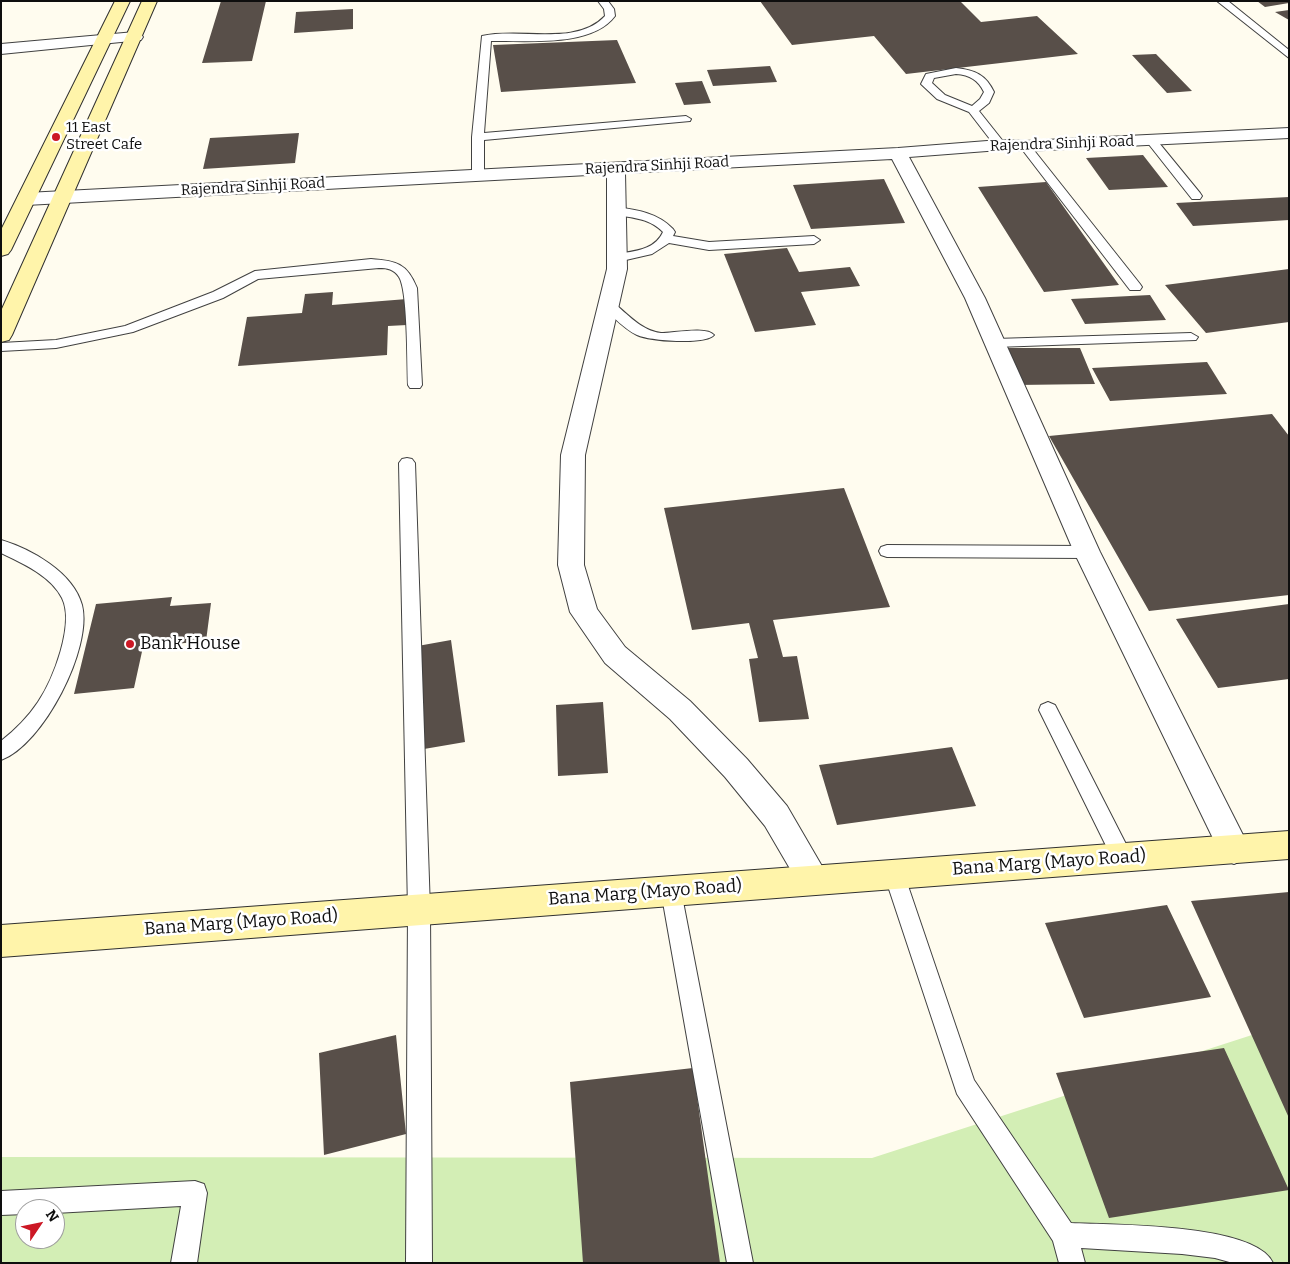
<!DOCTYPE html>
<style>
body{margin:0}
#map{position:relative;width:1290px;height:1264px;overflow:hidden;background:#fffcef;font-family:Bitter,serif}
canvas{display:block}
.frame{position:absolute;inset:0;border:2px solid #0e0e0e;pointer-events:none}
.north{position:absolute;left:15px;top:1199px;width:50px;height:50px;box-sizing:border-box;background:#fff;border:1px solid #9f9f9f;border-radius:50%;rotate:56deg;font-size:14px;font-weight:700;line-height:20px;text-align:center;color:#0e0e0e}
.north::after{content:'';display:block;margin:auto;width:18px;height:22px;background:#cc1825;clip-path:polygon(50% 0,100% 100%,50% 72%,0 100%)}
</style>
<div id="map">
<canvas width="1290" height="1264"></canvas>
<div class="frame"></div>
<div class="north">N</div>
</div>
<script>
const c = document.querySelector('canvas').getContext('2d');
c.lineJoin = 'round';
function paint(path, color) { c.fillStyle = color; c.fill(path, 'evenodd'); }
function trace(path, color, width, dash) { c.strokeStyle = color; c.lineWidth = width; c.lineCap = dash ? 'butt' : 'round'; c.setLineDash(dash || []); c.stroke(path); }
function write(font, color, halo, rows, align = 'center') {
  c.font = font + ' Bitter,serif'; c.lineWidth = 5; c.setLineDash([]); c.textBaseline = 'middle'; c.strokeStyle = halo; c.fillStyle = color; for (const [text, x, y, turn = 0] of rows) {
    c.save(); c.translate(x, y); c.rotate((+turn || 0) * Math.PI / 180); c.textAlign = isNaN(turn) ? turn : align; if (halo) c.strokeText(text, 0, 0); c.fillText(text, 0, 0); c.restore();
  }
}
paint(new Path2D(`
 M1289,1023V1263H1V1157L872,1158ZM25,1209H55V1239H25Z`), '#d3eeb5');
paint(new Path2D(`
 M221,1H266L252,61L202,63Z
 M760,1H960L981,22L1037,16L1078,54L906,74L874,36L792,45Z
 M1257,1H1289V3L1265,7Z
 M353,9V29L294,33L296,12Z
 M1289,10V20L1275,12Z
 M617,40L636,83L501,92L493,45Z
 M1156,54L1192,91L1167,93L1132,55Z
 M770,66L777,82L713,86L707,70Z
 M702,81L711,103L684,105L675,83Z
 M299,133L295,163L203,169L210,138Z
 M1143,155L1168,187L1109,190L1086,158Z
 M884,179L905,223L811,229L793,185Z
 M1046,182L1119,285L1044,292L978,187Z
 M1289,197V220L1193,226L1176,203Z
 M787,248L799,272L850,267L860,286L801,292L816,325L755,332L724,254Z
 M1289,269V322L1206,333L1165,285Z
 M333,292L332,305L407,299V325L388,326L387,355L238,366L247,317L302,313L305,294Z
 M1150,295L1166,320L1085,324L1071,299Z
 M1004,348H1080L1095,384L1017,385Z
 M1207,362L1227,394L1110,401L1092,368Z
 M1272,414L1289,436V595L1149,611L1049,436Z
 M844,488L890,607L773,620L783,657L797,656L809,719L759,722L749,659L758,658L749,623L692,630L664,508Z
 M172,597L170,606L211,603L206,641L143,647L134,688L74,694L96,604Z
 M1289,604V679L1218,688L1176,619Z
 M451,640L465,742L424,749L412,647Z
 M603,702L608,773L558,776L556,705Z
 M952,747L976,806L837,825L819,765Z
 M1289,892V1118L1191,901Z
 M1167,905L1211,997L1084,1018L1045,923Z
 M396,1035L406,1134L324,1155L319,1053Z
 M1224,1048L1289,1190L1109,1218L1056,1073Z
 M693,1068L720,1263H583L570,1082Z`), '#584f49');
const lane = new Path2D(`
 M598,1H608L614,9L615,16C591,48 527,40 491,41L484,133L686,116L691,119L690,121L484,140V176L478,180L474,178L472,176V137L482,36C520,27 576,47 605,16L604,9Z
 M1217,1H1228L1289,50V58Z
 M956,68C975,70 986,75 994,92L989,103L979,111L1006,145L1004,147H996L969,112L937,99L921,84L926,74ZM956,74C970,75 978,80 984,92L980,99L972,106L945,95L932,83L934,78Z
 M1151,137L1155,138L1200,193L1202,196L1200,199H1192L1147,142L1145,140Z
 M1025,143L1029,144L1140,284L1142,287L1140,290H1130L1021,148L1019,146L1021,144Z
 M616,207C638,210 658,213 673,229L675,232L673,236L709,242L814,236L820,240L814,244L709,250L669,243L652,254L617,262L613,261L611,258L613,255C630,251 654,252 663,232C648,217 631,218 612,214L610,211L612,208Z
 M371,259C396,261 407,263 417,288L422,385L420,388H410L408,385C407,364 408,291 399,277C394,269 387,268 379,268L258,279L223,298L133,332L56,348L1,351V343L56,340L125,326L213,292L255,271Z
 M608,301L613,302C627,314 642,331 661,333C673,333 707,326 714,335C706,345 650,341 637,335C625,330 613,316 603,308L601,305Z
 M1191,333L1198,337L1196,340L995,347L990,346L988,343L990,340L995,339Z
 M407,458L412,459L415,463L430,910L432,1263H406L408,910L399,463L402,459Z
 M1,540C31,549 73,572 82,605C93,648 43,745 1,760V741C15,730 28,717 38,702C53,680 75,624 62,598C51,576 22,563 1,553Z
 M887,545L1087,546L1093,548L1095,552L1093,556L1087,558L887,557L881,555L879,551L881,547Z
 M1048,702L1055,705L1129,850L1132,857L1129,864L1122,866L1115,864L1039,710L1041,705Z
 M894,864L901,867L904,874L974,1080L1071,1223C1111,1225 1256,1223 1273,1263H1233L1215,1258L1182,1254L1081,1248L1085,1263H1059L1053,1241L957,1094L884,874L887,867Z
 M671,881L678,884L681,891L753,1263H727L661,891L664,884Z
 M195,1181L204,1184L207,1193L197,1263H171L181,1206L55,1213V1209H25V1214L1,1215V1191Z`);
const street = new Path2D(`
 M135,32L141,34L143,37L141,40L1,54V44Z
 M1289,128V138L1025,151L1000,150L909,157L985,298L1100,552L1245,839L1250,849L1245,859L1234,864L1223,859L1074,552L965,298L892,159L625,173L627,269L585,455L584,565L597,609L625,647L690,701L747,759L787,806L830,880L825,891L814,895L803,891L765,826L725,777L670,719L605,663L570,612L558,565L561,455L607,269V174L26,205L19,203L17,199L19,195L26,193L898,148L1000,140L1025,141Z`);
const secondary = new Path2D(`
 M115,1H130L11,250L8,254L1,256V230Z
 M142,1H157L12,335L9,340L1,342V311Z
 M1289,831V859L1,957V925Z`);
trace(lane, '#414141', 2);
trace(street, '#414141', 2);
trace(secondary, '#303030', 2);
paint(lane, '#fff');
paint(street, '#fff');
paint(secondary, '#fff4aa');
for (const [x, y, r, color] of [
 [56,137,5,"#cc1825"],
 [130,644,5,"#cc1825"]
]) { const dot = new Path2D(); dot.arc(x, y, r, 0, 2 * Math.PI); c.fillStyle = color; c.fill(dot); trace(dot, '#fff', 2); }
write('15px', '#0e0e0e', '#fff', [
 ["11 East",66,128],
 ["Street Cafe",66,145]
], 'left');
write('15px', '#0e0e0e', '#fff', [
 ["Rajendra Sinhji Road",1062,144,-2],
 ["Rajendra Sinhji Road",657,166,-3],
 ["Rajendra Sinhji Road",253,187,-3]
]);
write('18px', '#0e0e0e', '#fff', [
 ["Bank House",140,644]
], 'left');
write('18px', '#0e0e0e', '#fff', [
 ["Bana Marg (Mayo Road)",1049,863,-4],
 ["Bana Marg (Mayo Road)",645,893,-4],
 ["Bana Marg (Mayo Road)",241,923,-4]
]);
</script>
